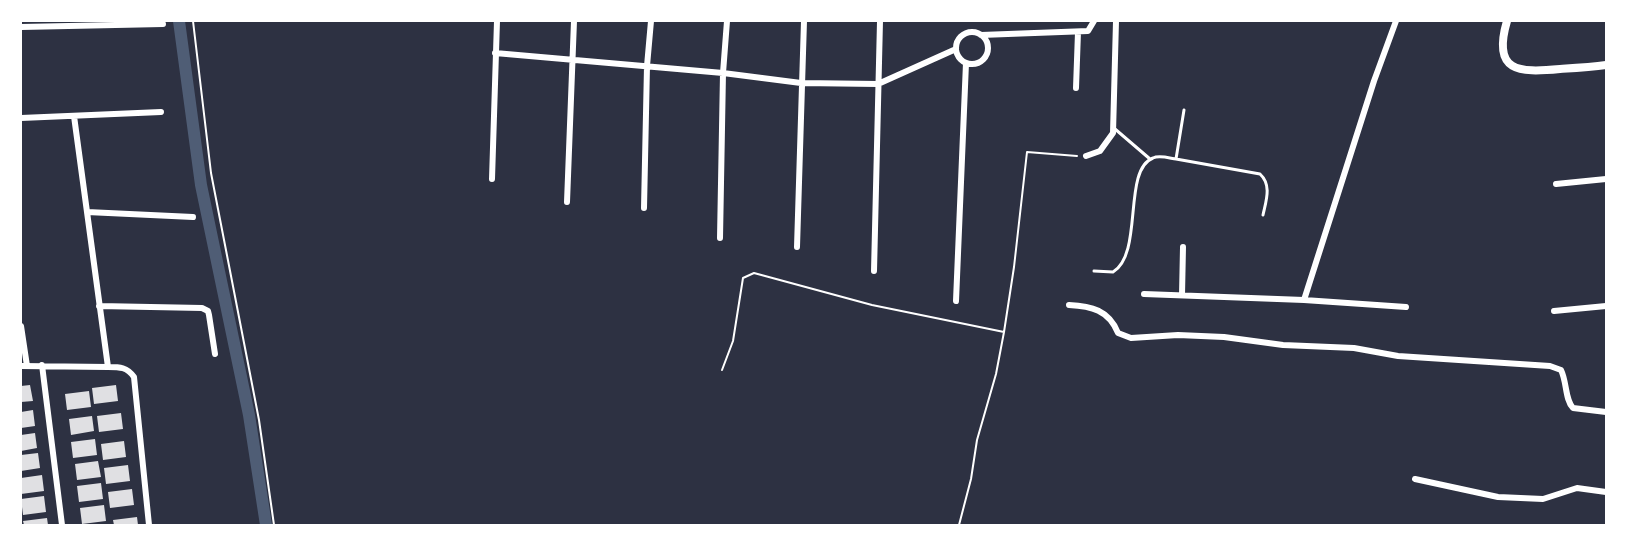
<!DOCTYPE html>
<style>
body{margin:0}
#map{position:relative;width:1627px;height:546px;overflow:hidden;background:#2d3142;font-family:"IBM Plex Sans",sans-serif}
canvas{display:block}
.frame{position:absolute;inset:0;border:22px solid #fff;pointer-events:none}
</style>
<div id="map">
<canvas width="1627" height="546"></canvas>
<div class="frame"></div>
</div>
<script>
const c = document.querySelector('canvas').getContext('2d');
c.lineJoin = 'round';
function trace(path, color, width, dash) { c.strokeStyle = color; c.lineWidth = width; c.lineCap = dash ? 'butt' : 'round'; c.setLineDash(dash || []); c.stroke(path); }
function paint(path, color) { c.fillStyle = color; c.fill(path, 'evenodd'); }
trace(new Path2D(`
 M179,21L201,185L249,415L266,525`), '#4f5d75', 12);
paint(new Path2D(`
 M30,385L33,401L21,402V386Z
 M116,385L118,401L94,404L92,388Z
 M89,391L91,407L67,410L65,394Z
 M33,410L35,426L21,428V412Z
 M121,413L123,429L99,432L97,416Z
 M92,416L94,431L71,435L69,419Z
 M35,433L37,448L21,451V435Z
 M95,439L97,455L73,458L71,442Z
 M124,441L126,457L103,460L101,444Z
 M38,453L40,468L21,471V455Z
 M98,461L101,477L77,480L75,464Z
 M128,465L130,481L106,484L104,468Z
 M42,475L44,491L21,494V478Z
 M101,483L103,499L79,502L77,486Z
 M132,489L134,505L110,508L108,492Z
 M44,496L46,512L23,515L21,499Z
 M104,505L106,521L82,524L80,508Z
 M137,517L138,525H114L113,520Z
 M47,518L48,525H24L23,521Z`), '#e0e0e3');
trace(new Path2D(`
 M193,21L211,173L259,420L274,525
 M722,370L733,341L743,278L754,273L872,305L1004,332
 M959,525L971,479L977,440L996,374L1004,332L1014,267L1027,152L1077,156`), '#fff', 2);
trace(new Path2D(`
 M1115,129L1150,159
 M1176,159L1260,174C1272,185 1266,201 1263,215
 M1094,271L1113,272C1144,253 1122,170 1153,158C1159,155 1169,158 1176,159L1184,110`), '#fff', 3);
trace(new Path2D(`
 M21,27L163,24
 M956 48a16 16 0 1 1 32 0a16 16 0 1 1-32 0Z
 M981,35L1088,31L1094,21
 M495,53L723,73L801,83L878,84L956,49
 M1076,88L1078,32
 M74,116L108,367C120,367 127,367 134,377L149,525
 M21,118L161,112
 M1086,156L1100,151L1113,133L1116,21
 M492,179L497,21
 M1556,184L1606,179
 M567,202L574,21
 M644,208L647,66L651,21
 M87,212L193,217
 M720,238L723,73L727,21
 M797,247L804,21
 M874,271L880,21
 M1144,294L1304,300L1406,307
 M1182,295L1183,247
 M1304,300L1374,81L1396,21
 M956,301L966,63
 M1069,305C1091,306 1109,310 1118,333L1131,338L1178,335L1224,337L1283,345L1354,348L1398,356L1550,366L1561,370C1567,382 1565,400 1573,408L1606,412
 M99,306L202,308L208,311L209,315L215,354
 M1554,311L1606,306
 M21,326L27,366
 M42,365L62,525
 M21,366L108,367
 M1415,479L1498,497L1543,499L1577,488L1606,492`), '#fff', 6);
trace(new Path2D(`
 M1507,21C1492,72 1518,73 1560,69C1575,68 1591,67 1606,65`), '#fff', 8);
</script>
